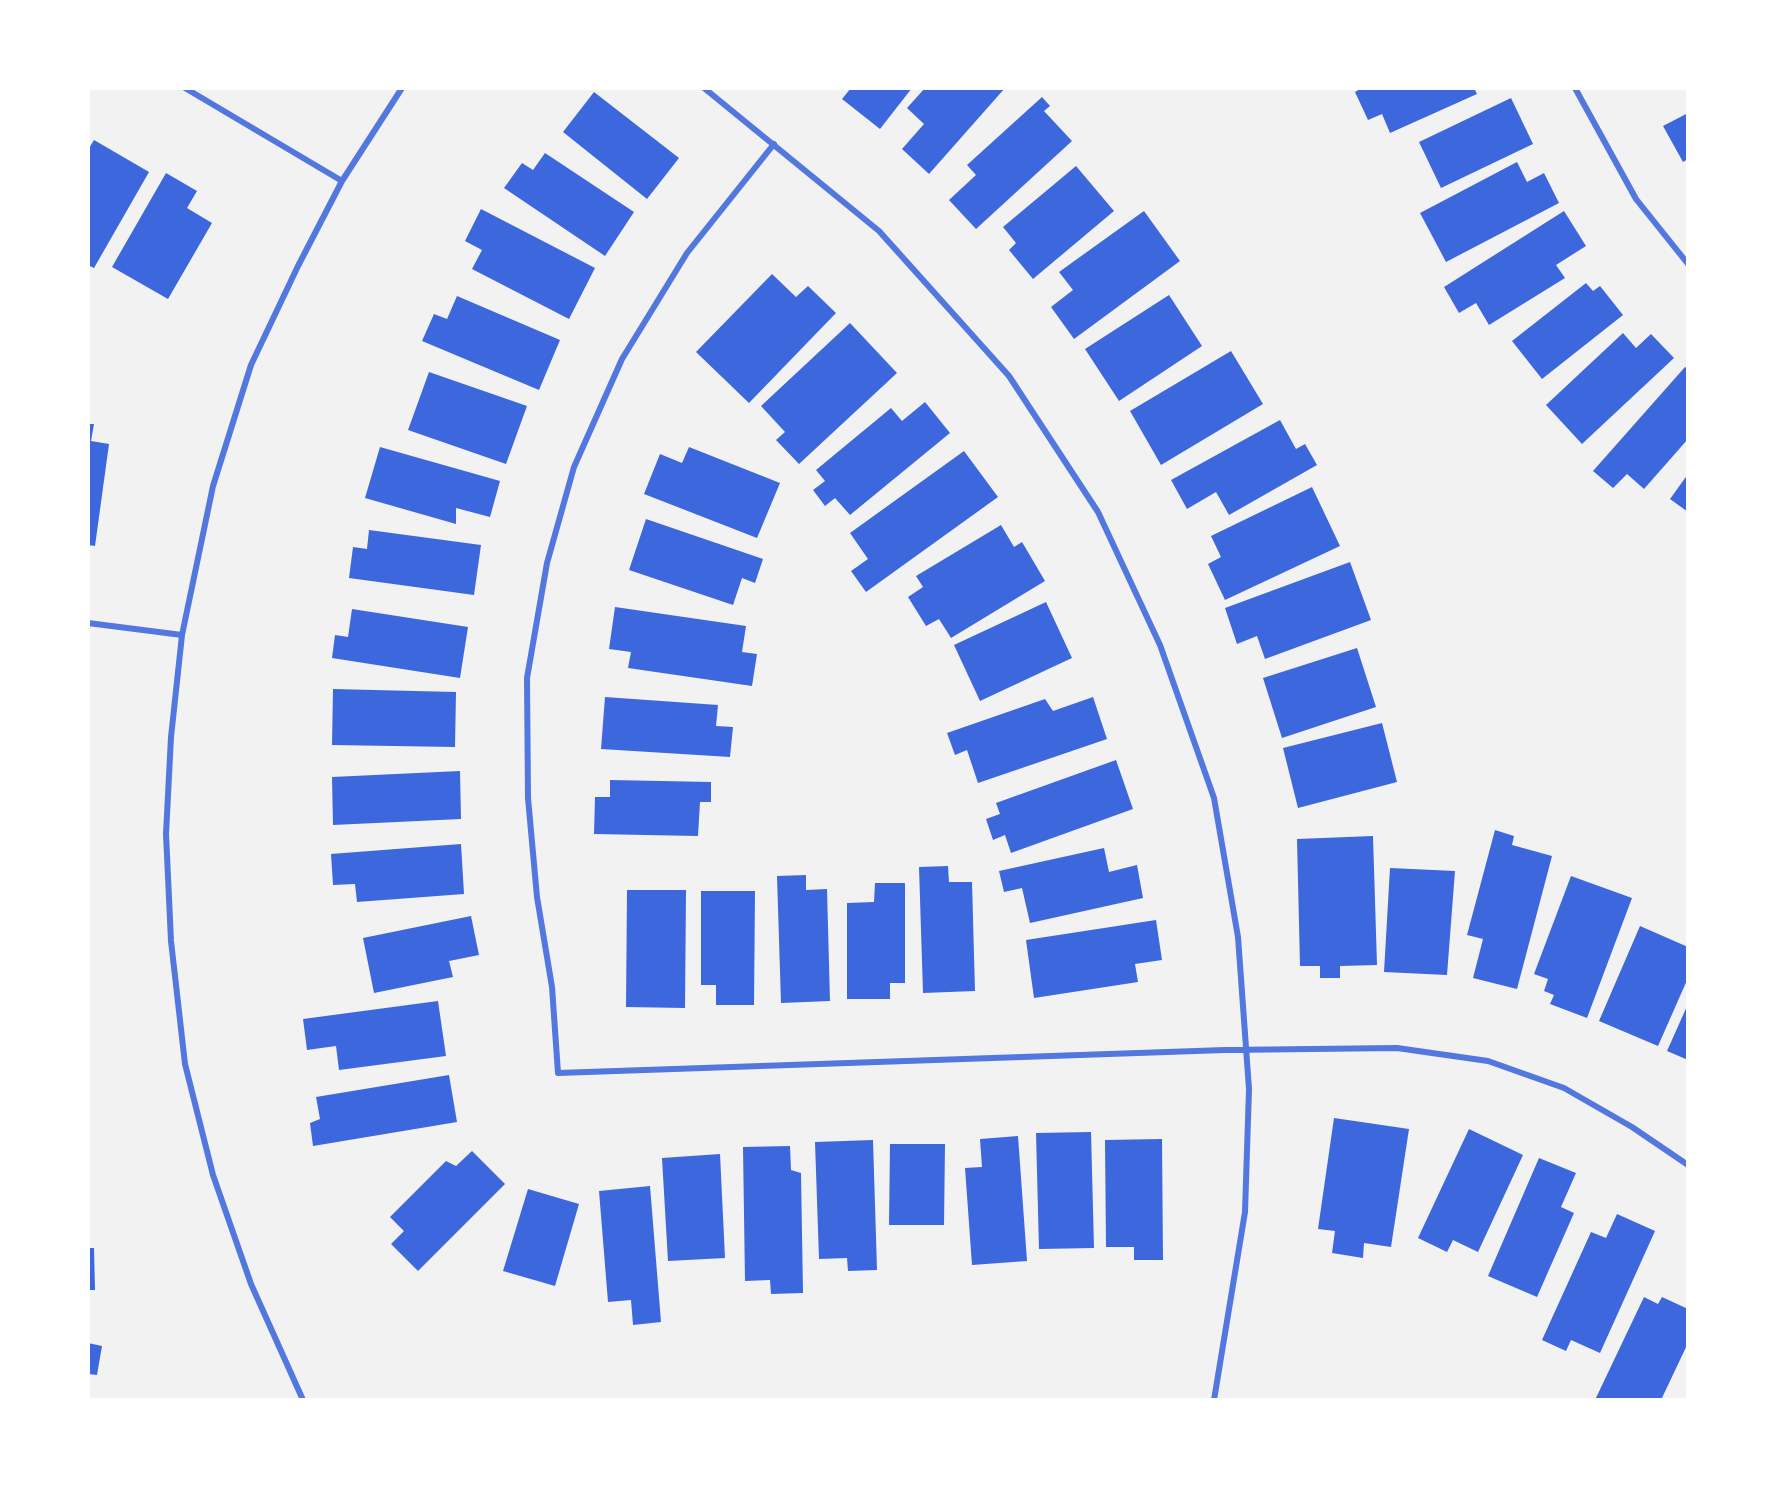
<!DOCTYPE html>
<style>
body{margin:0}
#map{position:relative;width:1776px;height:1488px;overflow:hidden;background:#f2f2f2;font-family:Roboto,sans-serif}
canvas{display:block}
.frame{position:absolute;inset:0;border:90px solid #fff;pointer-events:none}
</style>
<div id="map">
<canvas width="1776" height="1488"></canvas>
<div class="frame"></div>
</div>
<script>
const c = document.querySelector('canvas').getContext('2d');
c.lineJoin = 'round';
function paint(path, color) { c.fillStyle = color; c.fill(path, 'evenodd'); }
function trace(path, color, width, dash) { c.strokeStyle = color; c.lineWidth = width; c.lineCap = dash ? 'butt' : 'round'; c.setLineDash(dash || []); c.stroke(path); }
paint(new Path2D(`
 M851,88H912L880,129L842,99Z
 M925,88H1005L929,174L902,149L924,124L907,108Z
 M1362,88H1474L1477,94L1390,133L1382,114L1368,120L1355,92Z
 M594,92L679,158L647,199L563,132Z
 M1042,97L1050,106L1044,111L1072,141L976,229L949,200L976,175L967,165Z
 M1511,98L1533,144L1441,188L1419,142Z
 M1688,113V159L1683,162L1663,126Z
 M94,140L149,172L94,268L88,265V150Z
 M545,153L634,212L605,256L504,188L522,163L533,170Z
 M1517,162L1527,182L1544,173L1559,203L1446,262L1420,213Z
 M1076,166L1114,211L1033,279L1009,250L1016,243L1003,227Z
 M166,173L197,191L187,208L212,223L168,299L112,267Z
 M481,209L595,268L569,319L472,269L482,250L465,241Z
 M1144,211L1180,261L1074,339L1051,307L1073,290L1059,272Z
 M1564,211L1586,246L1556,265L1565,278L1489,325L1476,303L1459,313L1444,287Z
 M772,274L796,297L808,286L836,313L749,403L696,352Z
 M1586,283L1593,291L1600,286L1623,315L1542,379L1512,341Z
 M1169,295L1202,346L1119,401L1085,349Z
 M457,296L560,340L539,390L422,341L434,314L447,319Z
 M850,323L897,373L799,464L776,440L785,432L761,406Z
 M1623,333L1636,348L1651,334L1674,358L1582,444L1546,405Z
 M1231,351L1263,404L1161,465L1130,411Z
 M1685,367L1688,369V439L1644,489L1627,474L1613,488L1593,471Z
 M429,372L527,406L506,464L408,430Z
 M925,402L950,433L850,515L835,498L825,506L813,490L825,481L816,470L891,408L902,421Z
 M1280,420L1296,449L1305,444L1317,465L1229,515L1216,492L1187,509L1171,480Z
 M88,424H94L91,441L109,444L95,546L88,545Z
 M380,447L500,481L490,517L456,508V524L365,498Z
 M689,447L780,483L757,538L644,494L660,454L682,463Z
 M964,451L998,497L866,592L851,571L868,559L850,533Z
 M1688,474V512L1670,499Z
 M1312,487L1340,546L1225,600L1208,564L1221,557L1211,536Z
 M646,519L763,559L755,583L742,578L733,605L629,570Z
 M1001,525L1014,547L1022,542L1045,581L951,638L939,619L926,626L908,597L923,587L916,576Z
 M369,530L481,545L474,595L349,578L353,547L367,549Z
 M1350,562L1371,620L1265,659L1257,636L1237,644L1225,608Z
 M1046,602L1072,658L980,701L954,645Z
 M615,607L746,626L742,652L757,654L752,686L628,668L631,652L609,649Z
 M352,609L468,627L460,678L332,658L335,635L348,637Z
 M1357,648L1376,707L1282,738L1263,678Z
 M333,689L456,692L455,747L332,745Z
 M605,697L718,705L716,726L733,727L730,757L601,749Z
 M1093,697L1107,739L978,783L967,750L955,755L947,733L1045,699L1053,711Z
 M1382,723L1397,782L1298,808L1283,748Z
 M1116,760L1133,809L1011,853L1005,835L993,840L986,819L1000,814L996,803Z
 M460,771L461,819L333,825L332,777Z
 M610,780L711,782V802H700L698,836L594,834L595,797H610Z
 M1495,830L1514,836L1512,845L1552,856L1517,989L1473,978L1483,939L1467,935Z
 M1373,836L1377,965L1340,966V978H1320V966H1300L1297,839Z
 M461,844L464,894L357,902L355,884L333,885L331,854Z
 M1104,848L1109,872L1137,865L1143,898L1030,923L1022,888L1004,892L999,871Z
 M948,866L949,882H972L975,991L923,993L919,867Z
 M1390,868L1455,871L1447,975L1384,972Z
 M806,875V890L827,889L830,1001L781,1003L777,876Z
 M1571,876L1632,898L1587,1018L1550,1004L1554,995L1544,991L1548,979L1534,974Z
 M875,883H905V983H890V999H847V903L874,902Z
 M627,890H686L685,1008L626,1007Z
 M701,891H755L754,1005H716V985H701Z
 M471,916L479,955L449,961L453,977L374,993L363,938Z
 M1156,920L1162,960L1135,964L1138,982L1034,998L1026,940Z
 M1640,926L1688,947V978L1658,1046L1599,1021Z
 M438,1001L446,1056L339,1070L336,1046L307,1050L303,1019Z
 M1688,1004V1060L1667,1051Z
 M449,1075L457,1122L313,1146L310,1123L320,1119L316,1097Z
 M1334,1118L1409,1129L1391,1247L1364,1243L1363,1258L1332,1253L1335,1231L1318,1229Z
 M1469,1129L1523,1155L1478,1252L1453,1240L1447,1252L1418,1238Z
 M1091,1132L1094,1248L1039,1249L1036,1133Z
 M1018,1136L1027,1261L972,1265L965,1168L982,1167L980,1139Z
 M1162,1139L1163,1260H1134V1247H1106L1105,1140Z
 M873,1140L877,1270L848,1271L847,1258L819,1259L815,1142Z
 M890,1144H945L944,1225H889Z
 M790,1146L791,1170L801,1173L803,1293L771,1294L770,1280L745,1281L743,1147Z
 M472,1151L505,1184L418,1271L391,1244L404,1231L390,1217L446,1161L456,1166Z
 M720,1154L725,1258L668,1261L662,1158Z
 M1539,1158L1576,1173L1561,1207L1574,1213L1537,1297L1488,1276Z
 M650,1186L661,1322L633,1325L631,1300L608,1302L599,1191Z
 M528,1189L579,1204L555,1286L503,1271Z
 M1617,1214L1655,1231L1600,1353L1571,1340L1566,1351L1542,1340L1591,1232L1606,1238Z
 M88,1248H94L95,1290H88Z
 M1644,1297L1658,1304L1662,1297L1688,1309V1343L1661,1400H1595Z
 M88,1343L102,1346L97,1375L88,1374Z`), '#3d67dc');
trace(new Path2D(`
 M185,88L342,181
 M704,88L879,231L1009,376L1098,512L1160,645L1214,798L1238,937L1249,1089L1245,1212L1214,1400
 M1575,88L1636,199L1688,264
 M774,144L687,253L622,359L574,467L547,563L527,678L528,798L537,897L552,987L558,1073L1225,1050L1397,1048L1488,1061L1564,1088L1632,1127L1688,1165
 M88,623L182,635
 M303,1400L251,1284L213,1175L185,1064L171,941L166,834L171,737L182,635L213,486L251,365L298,266L342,181L402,88`), '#5277de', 6);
</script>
